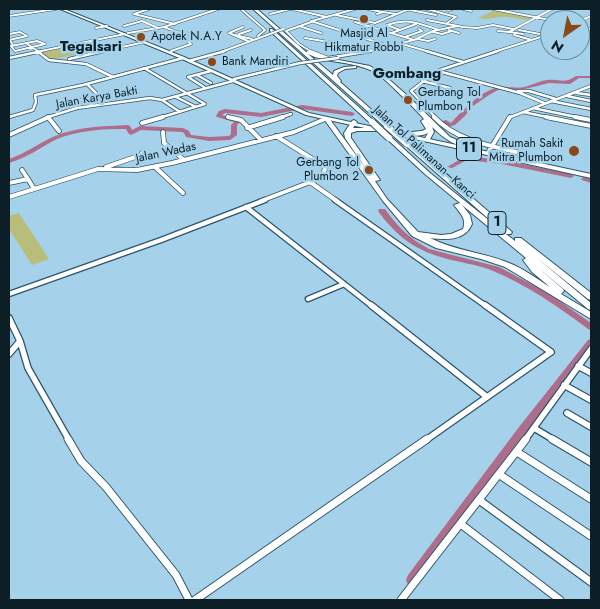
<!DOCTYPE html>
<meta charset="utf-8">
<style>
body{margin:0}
#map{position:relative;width:600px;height:609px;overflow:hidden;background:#a5d2ea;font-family:Jost,sans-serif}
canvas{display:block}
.frame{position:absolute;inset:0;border:10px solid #0c1e26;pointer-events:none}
.north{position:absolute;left:540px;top:10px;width:50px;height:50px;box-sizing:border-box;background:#a5d2ea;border:1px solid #688a9c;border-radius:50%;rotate:213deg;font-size:14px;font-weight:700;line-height:20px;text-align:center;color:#0c1e26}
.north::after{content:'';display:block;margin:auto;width:18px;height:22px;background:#8b4819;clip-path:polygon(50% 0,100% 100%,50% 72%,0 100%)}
</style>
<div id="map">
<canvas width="600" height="609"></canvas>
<div class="frame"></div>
<div class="north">N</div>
</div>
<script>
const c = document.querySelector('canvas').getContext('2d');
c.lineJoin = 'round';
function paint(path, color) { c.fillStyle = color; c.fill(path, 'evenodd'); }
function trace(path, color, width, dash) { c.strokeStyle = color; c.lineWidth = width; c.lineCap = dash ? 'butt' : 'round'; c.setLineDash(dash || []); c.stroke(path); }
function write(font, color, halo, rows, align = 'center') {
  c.font = font + ' Jost,sans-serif'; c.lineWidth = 5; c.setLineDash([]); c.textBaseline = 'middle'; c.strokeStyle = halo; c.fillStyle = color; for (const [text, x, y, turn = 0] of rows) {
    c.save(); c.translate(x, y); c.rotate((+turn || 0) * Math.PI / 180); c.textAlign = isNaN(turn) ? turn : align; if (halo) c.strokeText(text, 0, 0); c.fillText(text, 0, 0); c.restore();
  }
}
paint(new Path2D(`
 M495,10L534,18C525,22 517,17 506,17C496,16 490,21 478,18Z
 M76,45L87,52L51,60L41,52Z
 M19,213L49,259L32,265L9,229V216Z`), '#b9bd7a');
paint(new Path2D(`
 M576,76H591V78H579L570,84L549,83L521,90H498L489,95L470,108L466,115L455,125L448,127L439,122L446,120L451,123C463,110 482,89 501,87C509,86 516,89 524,87C532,85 539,81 547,80C560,79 565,84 576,76Z
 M302,105L352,112L355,114L352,116L302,109L261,117L225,113L222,115L241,121L237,125V135L230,140L209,141L186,137L184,133L182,132L141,130L131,135L129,134L126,129C103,129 79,130 57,139C41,147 27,158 9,163V159C25,154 39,143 55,136C77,127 103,126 128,125L130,126L132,130L140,126L183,128L189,131L191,135L209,137L229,136L231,134V125L234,122L217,117L216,116L219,111L225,109L261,113Z
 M466,156L502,160L571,174L574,176L571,178L502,164L467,160L452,168L447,167Z
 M584,177L591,179V183L582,180L581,179Z
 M379,209H385C397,226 410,239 429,249L499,267L548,293L591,323V330L588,329C559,307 527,285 493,271C482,266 469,264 456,261C420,253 400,241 378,211Z
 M591,339V348L527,433L418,585L413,587L408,585L406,580L408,575L519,427L588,340Z`), '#ae6d8a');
trace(new Path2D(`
 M403,99L406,102`), '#86aec3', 5, [5, 2.5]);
const minorFar5 = new Path2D(`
 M149,9L134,14L175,24
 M241,9L265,30L258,36
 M292,9L327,17
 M368,9L382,12
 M405,9L436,15
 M427,9L456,17L447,23
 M463,9L471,11
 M493,9L550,20
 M448,10L452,9
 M270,14L290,9
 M377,14L383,12L396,14
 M336,15L375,23L409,9
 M9,16L56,9
 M427,20L463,27L477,28L493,25L513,29
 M311,21L389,46
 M312,21L355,9
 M580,21L591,16
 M355,22L414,40L433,31L458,26
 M124,26L142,21L158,28
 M299,26L321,33
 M164,27L185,35L189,34
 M243,27L229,33L248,41
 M580,27L591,29
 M96,28L107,26
 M400,30L416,24
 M449,30L459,33
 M519,30L545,35
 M498,31L509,32
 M433,32L442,34L452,31
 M128,33L164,27L218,9
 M391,33L400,30L387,25C407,17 420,24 439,30
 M9,34L20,32L27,36
 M239,34L251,30
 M523,34L509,32L552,9
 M235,35L252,39
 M514,35L532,40
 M405,37L422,31L419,29
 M305,38L341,44L362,51
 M9,39L13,45
 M418,39L428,41L435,39
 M9,40L27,36
 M37,41L45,44L15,51L11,46Z
 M26,43L39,52
 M402,44L430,52
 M171,51L191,44L184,38
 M36,52L125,34
 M99,52L145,42
 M221,52L270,34
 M312,52L299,44L286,31L314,21
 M364,52L414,40
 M494,52L550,34`);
const minorFar4 = new Path2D(`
 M37,51L49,60L86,64L113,77
 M310,51L328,58L371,51
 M426,51L463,62
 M9,58L42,51
 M69,59L104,51
 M189,61L225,51
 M144,68L205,104L159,118
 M438,71L520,93L544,103
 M197,75L211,83
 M234,79L300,63
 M422,81L450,88L445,92
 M87,84L97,94
 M204,87L188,77L211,71
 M518,91H529L556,99
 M577,93L591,95
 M567,96L591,101
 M176,97L196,107
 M162,100L180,112
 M551,101L591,109
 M58,106L85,99L92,105
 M533,108L581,118
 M523,112L552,118
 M48,116L49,118
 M9,117L33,110L36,102L35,95L83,85L183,58
 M228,117L232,118
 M45,118L77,108L150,98L162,100L233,81
 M279,118L291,114
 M436,118L411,91L437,71L498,51
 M508,118L591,86`);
const minorFar3 = new Path2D(`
 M48,117L59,131
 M228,117L241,120L260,139
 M434,117C458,142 493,146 525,154L529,156L530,160
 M546,117L591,126
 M575,117L591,120
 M142,123L163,117
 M247,128L283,117
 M163,132L164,143L184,160
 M9,135L49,117
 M489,151L510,117
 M106,167L144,154L142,153
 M155,167L183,193
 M22,170L28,179
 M310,182L337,201
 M9,183L28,179L34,189
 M9,197L98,169L137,170L172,163L294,132L325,119
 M261,201L313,181L322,176L325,169L324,166L276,136`);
const minorFar2 = new Path2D(`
 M335,200L486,306
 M246,207L372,306
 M9,294L161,240L265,200
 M308,299L344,284`);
const minorFar1 = new Path2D(`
 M371,305L487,397
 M9,318L20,341L9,354
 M20,341L28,368L69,440
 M578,366L591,373
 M564,385L591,400
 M567,413L591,427
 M534,428L554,440
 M426,440L551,352L485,305
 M525,440L591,349`);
const minor = new Path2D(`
 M68,439L81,461L106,487L176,575L189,600
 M552,439L591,462
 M517,452L591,499
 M500,475L591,536
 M479,500L591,582
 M462,525L560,600
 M195,600L427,439
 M401,600L526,439`);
const trunk = new Path2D(`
 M60,9H64L184,57L309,113L591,174V178L306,115L182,59Z`);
const motorway = new Path2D(`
 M253,9H257L306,52L308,51L323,57L370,66L385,76L409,97V99H405C393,88 381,73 365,68C346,61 326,63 308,54L333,75L334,71L344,67L356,66V68L345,69L338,73L337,76L341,81L340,82L389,125V127H385Z
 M270,29H272L374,121V123H370L270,31Z
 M409,101H413L450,137L469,145V147C447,148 424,118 409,103Z
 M325,118H329L369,173L345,138L344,133L352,121L354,120L357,122L353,128H378V130L376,131H357L351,133V138L380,180L375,181L387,199L418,232L441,235L451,234L463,229C467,219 460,213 454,205L460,203L426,175L387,139V137H391L430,173L500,229L404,144L409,143L512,232L511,234H506L515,241V238H521L591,293V300L588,299L537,258L591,303V310L588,309L537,267L563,289L564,291L561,294L591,312V319L505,267L481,259L436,248L412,236L383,201L324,119ZM462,205L526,258L523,260L532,272L550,287C537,279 523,268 509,263C483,252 455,251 430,238C446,240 465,241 472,224L470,215Z
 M424,119L432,127L434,132L429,141L427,142L424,140L428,133C423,136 412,137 407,134C413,130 420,133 426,129L421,121Z`);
trace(minorFar5, '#2c566a', 3);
trace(minorFar4, '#2c566a', 4);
trace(minorFar3, '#2c566a', 5.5);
trace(minorFar2, '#2c566a', 7);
trace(minorFar1, '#2c566a', 8);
trace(minor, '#2c566a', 9);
trace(trunk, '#2c566a', 2);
trace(motorway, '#2c566a', 2);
trace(minorFar5, '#fff', 2);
trace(minorFar4, '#fff', 2.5);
trace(minorFar3, '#fff', 4);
trace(minorFar2, '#fff', 4.5);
trace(minorFar1, '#fff', 5.5);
trace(minor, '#fff', 7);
paint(trunk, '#fff');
paint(motorway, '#fff');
const minorBridgeFar1 = new Path2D(`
 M270,34L283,29`);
const minorBridge = new Path2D(`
 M300,63L338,58`);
const motorwayBridge = new Path2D(`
 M372,122L389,138
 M387,126L407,144`);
trace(minorBridgeFar1, '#2c566a', 3, []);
trace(minorBridge, '#2c566a', 4, []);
trace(motorwayBridge, '#2c566a', 8, []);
trace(minorBridgeFar1, '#fff', 2);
trace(minorBridge, '#fff', 2.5);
trace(motorwayBridge, '#fff', 6);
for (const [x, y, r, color] of [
 [364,19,5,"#8b4819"],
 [141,37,5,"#8b4819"],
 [212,62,5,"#8b4819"],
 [408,100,5,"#8b4819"],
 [574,151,6,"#8b4819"],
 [369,170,5,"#8b4819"]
]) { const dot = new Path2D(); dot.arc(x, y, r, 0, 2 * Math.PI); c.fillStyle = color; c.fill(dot); trace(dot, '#a5d2ea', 2); }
write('12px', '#0c1e26', '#a5d2ea', [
 ["Masjid Al",364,34,"center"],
 ["Hikmatur Robbi",364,48,"center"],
 ["Apotek N.A.Y",151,37],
 ["Bank Mandiri",222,62],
 ["Gerbang Tol",418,93],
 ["Plumbon 1",418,107],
 ["Rumah Sakit",563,144,"right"],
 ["Mitra Plumbon",563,158,"right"],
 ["Gerbang Tol",359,163,"right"],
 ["Plumbon 2",359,177,"right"]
], 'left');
write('12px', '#0c1e26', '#a5d2ea', [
 ["Jalan Karya Bakti",97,98,-10],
 ["Jalan Wadas",166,153,-12],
 ["Jalan Tol Palimanan–Kanci",424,153,42]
]);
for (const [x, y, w] of [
 [469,149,25],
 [497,223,18]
]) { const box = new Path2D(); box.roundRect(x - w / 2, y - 11.5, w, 23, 4); c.fillStyle = '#a5d2ea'; c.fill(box); trace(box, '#0c1e26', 1); }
write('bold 14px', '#0c1e26', null, [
 ["11",469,149],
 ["1",497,223]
]);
write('bold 15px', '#0c1e26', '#a5d2ea', [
 ["Tegalsari",91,47],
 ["Gombang",407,74]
]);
</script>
